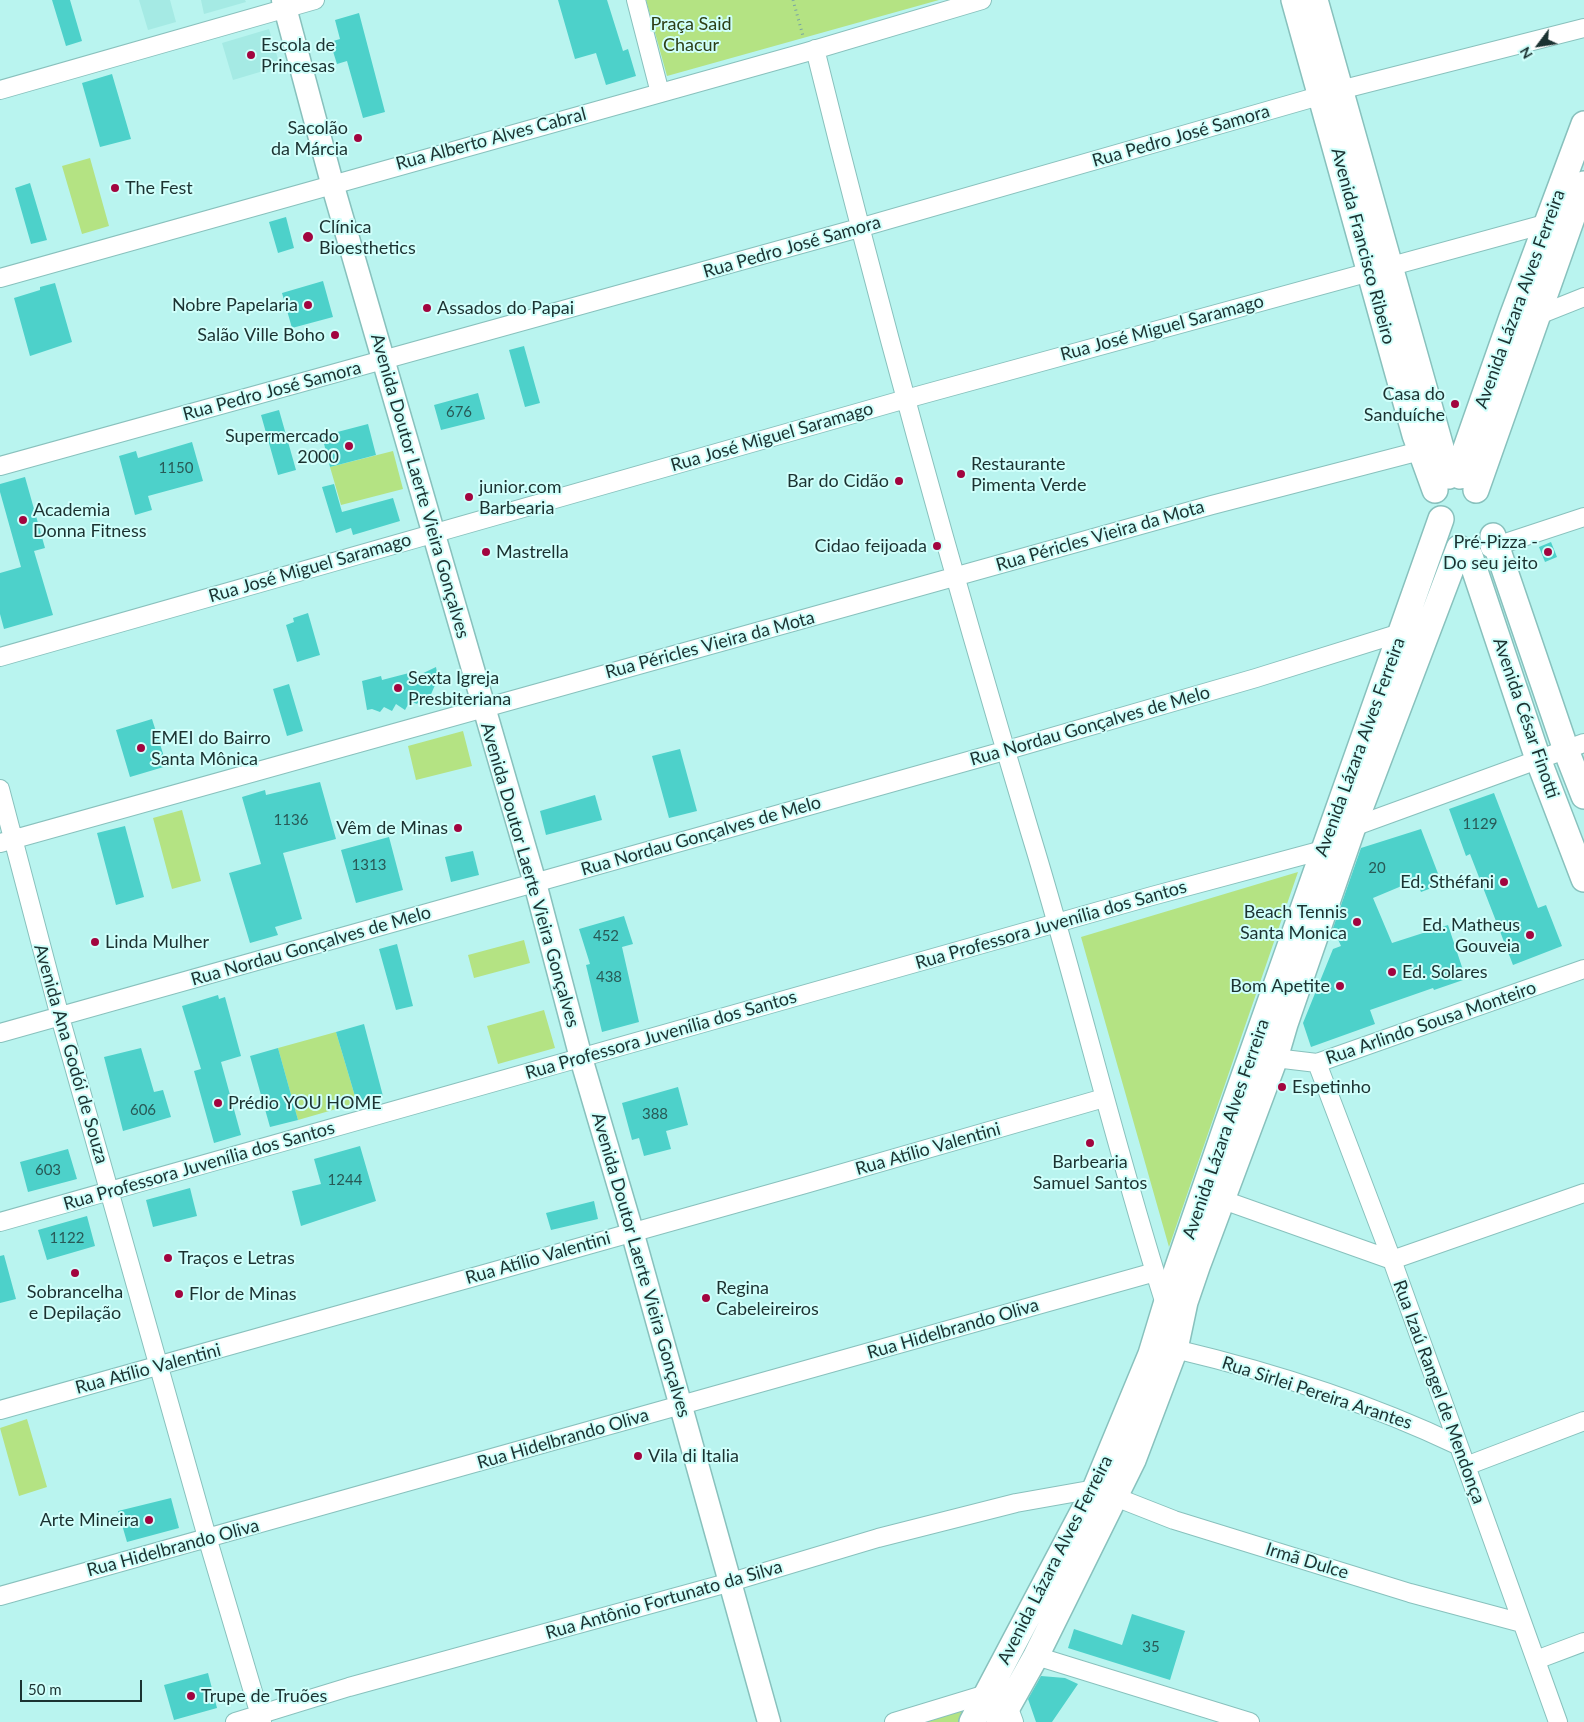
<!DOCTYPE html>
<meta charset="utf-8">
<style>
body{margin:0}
#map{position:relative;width:1584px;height:1722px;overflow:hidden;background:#b9f4ef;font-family:Lato,sans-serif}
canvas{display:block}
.north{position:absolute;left:1514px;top:20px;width:50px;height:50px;-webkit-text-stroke:4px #d0fffb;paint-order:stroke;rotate:239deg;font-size:14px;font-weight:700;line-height:20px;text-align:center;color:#1b3231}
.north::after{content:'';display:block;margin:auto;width:18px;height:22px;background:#1b3231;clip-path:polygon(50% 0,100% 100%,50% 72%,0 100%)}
.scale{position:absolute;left:20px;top:1680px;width:122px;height:22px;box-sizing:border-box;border:2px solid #1b3231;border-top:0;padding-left:6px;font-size:15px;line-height:18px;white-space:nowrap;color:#1b3231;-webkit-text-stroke:4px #d0fffb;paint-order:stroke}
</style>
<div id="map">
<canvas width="1584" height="1722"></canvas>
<div class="north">N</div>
<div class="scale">50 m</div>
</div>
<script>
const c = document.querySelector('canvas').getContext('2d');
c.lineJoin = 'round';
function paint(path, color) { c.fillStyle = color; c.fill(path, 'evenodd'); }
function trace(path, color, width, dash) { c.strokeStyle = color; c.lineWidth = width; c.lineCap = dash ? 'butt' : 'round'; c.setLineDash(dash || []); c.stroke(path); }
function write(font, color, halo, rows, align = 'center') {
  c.font = font + ' Lato,sans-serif'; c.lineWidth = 4; c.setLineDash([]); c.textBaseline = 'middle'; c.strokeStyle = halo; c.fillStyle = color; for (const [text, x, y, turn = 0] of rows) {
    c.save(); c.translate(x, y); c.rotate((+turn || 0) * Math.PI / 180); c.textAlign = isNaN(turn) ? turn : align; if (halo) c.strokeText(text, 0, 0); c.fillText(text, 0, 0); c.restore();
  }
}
paint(new Path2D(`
 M139,0H170L176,22L148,30Z
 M201,0H245L246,2L204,14Z
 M269,29L280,66L233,80L222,43Z`), '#a5eae4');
paint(new Path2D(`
 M646,0H939L667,76Z
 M90,158L109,226L82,234L62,166Z
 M393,451L403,489L341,505L330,467Z
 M463,731L472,766L416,780L408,746Z
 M182,810L201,881L172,889L153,818Z
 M1298,872L1169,1247L1081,937Z
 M524,940L530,963L474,978L468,955Z
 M544,1010L555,1048L498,1064L487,1026Z
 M336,1032L357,1103L298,1120L278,1048Z
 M27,1419L47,1487L19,1496L0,1428Z
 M984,1693L969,1722H893Z`), '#b4e383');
paint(new Path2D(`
 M52,0H70L82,41L66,46Z
 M558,0H607L623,51L628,49L636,76L606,85L596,53L575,59Z
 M359,13L385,112L363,118L347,61L337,64L330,42L340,39L335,20Z
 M112,74L131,139L100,147L82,83Z
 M30,183L47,240L31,244L15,188Z
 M286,217L294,248L278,253L269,222Z
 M323,281L333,317L292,328L282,293Z
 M55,283L72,342L30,356L14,298L40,290V287Z
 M524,346L540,403L525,407L509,350Z
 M478,393L485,419L441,430L434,405Z
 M279,410L296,470L278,475L261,415Z
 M368,424L376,455L330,467L322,436Z
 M192,442L203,481L148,496L152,510L135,515L119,456L136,451L138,458Z
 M25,477L45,548L34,551L53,615L4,629L0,614V573L21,567L0,492V484Z
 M334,484L342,512L393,498L400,521L353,535L351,528L336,533L322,487Z
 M1551,542L1557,557L1545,562L1539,547Z
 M308,613L320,655L297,662L286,625L294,622L293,618Z
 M436,667L438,678L429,699L422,696L417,704L410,701L405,710L396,704L392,711L384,707L380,712L372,709L367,710L362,681L381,676L382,680L409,673L415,677Z
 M289,684L303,731L287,736L273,689Z
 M152,719L167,766L130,777L116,730Z
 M680,749L697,811L669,818L652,756Z
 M320,782L336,839L283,853L302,919L275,927L278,935L250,943L229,873L261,864L242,797L265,790L266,795Z
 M1494,793L1538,908L1546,905L1562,946L1513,965L1470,854L1466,856L1449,809Z
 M595,795L602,820L546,835L540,811Z
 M125,826L144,897L116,905L97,833Z
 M1421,829L1442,884L1421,892L1416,880L1373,898L1392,943L1448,925L1466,979L1434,990L1433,988L1370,1010L1375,1024L1311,1047L1303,1023L1333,949L1341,946L1333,928L1361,848Z
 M389,837L403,890L356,903L341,850Z
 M473,851L479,875L451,882L445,857Z
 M624,916L633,944L622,947L639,1022L602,1032L586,965L590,964L579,929Z
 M397,944L413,1006L396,1010L379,949Z
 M218,995L219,999L225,997L241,1056L221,1062L241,1135L214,1143L194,1071L201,1069L182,1006Z
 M364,1024L383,1096L357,1103L336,1032Z
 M141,1048L154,1092L163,1090L171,1117L123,1131L104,1057Z
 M278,1048L298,1120L270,1127L250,1056Z
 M678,1087L688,1125L666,1131L671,1149L644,1156L639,1138L632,1140L622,1103Z
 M360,1146L376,1201L301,1226L292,1191L321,1184L314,1159Z
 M68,1149L77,1179L28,1192L20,1162Z
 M190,1188L197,1216L153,1227L146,1200Z
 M594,1201L598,1219L551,1230L546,1213Z
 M87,1216L95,1246L47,1260L38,1230Z
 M4,1255L16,1299L0,1303V1256Z
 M171,1498L179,1528L127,1542L118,1511Z
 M1132,1614L1185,1631L1170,1680L1068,1648L1074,1629L1122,1645Z
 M208,1673L217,1708L174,1720L164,1685Z
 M1041,1676L1065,1678L1078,1684L1052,1722H1036L1028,1699Z`), '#4dd1ca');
const minor = new Path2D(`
 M636,0L660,93
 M815,49C880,312 952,573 1030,832C1078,988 1115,1148 1165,1304
 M0,90L315,0
 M0,278L807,52L982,0
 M1539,315L1584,297
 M0,466L859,228L1340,90L1584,28
 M1490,548L1584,517
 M0,657L906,399L1545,224
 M0,789L60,1017L207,1537L262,1722
 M1353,827L1584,743
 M0,843L1212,505L1420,451
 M0,1033L1004,751L1256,678L1400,633
 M1275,1058L1317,1063L1584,969
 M1317,1063L1392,1260L1558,1722
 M1212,1196L1392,1260L1584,1193
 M0,1222L1152,896L1323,850
 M1175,1349C1272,1372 1367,1402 1457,1445
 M0,1410L805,1184L1104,1098
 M1466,1466L1584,1421
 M0,1596L1155,1272
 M1036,1656L1250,1722
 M1536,1660L1584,1642
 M235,1722L349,1687L731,1582L878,1538L1016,1503L1095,1489L1174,1520L1410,1593L1522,1623
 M894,1722L986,1694L1008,1706L1014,1722`);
const tertiary = new Path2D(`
 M283,0L332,183L535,883L581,1058L632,1231L769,1722`);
const secondary = new Path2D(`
 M1294,0L1415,435L1435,490
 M1315,0L1449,476
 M1460,476L1466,448L1512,317L1584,124
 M1476,490L1584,184
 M1493,536L1566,750L1584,796
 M1470,556L1538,759L1584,879
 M972,1722L1095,1489L1151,1354L1175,1275L1227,1124L1441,519
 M999,1722L1036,1656L1133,1460L1175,1349L1185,1302L1198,1264L1275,1058L1285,1024L1353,827L1459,548`);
trace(minor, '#88c1bd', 20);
trace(tertiary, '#88c1bd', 25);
trace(secondary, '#88c1bd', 28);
trace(new Path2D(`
 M793,0L803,36`), '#79a5a2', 3, [1, 4]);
trace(minor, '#fff', 18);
trace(tertiary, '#fff', 22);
trace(secondary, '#fff', 25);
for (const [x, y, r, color] of [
 [251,55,5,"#a2053f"],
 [358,138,5,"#a2053f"],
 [115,188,5,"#a2053f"],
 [308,237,6,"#a2053f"],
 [308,305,5,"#a2053f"],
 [427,308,5,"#a2053f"],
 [335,335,5,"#a2053f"],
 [1455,404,5,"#a2053f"],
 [349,446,5,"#a2053f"],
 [961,474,5,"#a2053f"],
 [899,481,5,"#a2053f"],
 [469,497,5,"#a2053f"],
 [23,520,5,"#a2053f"],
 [937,546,5,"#a2053f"],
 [486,552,5,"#a2053f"],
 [1548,552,5,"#a2053f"],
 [398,688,5,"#a2053f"],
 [141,748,5,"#a2053f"],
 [458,828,5,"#a2053f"],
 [1504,882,5,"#a2053f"],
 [1357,922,5,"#a2053f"],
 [1530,935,5,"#a2053f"],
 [95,942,5,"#a2053f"],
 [1392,972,5,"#a2053f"],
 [1340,986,5,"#a2053f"],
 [1282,1087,5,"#a2053f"],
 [218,1103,5,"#a2053f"],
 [1090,1143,5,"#a2053f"],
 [168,1258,5,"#a2053f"],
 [75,1273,5,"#a2053f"],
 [179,1294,5,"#a2053f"],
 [706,1298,5,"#a2053f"],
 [638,1456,5,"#a2053f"],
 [149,1520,5,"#a2053f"],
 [191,1696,5,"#a2053f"]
]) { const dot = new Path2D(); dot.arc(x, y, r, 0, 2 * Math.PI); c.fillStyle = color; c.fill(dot); trace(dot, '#d0fffb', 2); }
write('15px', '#285a57', null, [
 ["676",459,412],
 ["1150",176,468],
 ["1136",291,820],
 ["1129",1480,824],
 ["1313",369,865],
 ["20",1377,868],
 ["452",606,936],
 ["438",609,977],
 ["606",143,1110],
 ["388",655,1114],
 ["603",48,1170],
 ["1244",345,1180],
 ["1122",67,1238],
 ["35",1151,1647]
]);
write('18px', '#2c3f15', '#d0fffb', [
 ["Praça Said",691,24],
 ["Chacur",691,45]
]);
write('18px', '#1b3231', '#d0fffb', [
 ["Escola de",261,45],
 ["Princesas",261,66],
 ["Sacolão",348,128,"right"],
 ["da Márcia",348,149,"right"],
 ["The Fest",125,188],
 ["Clínica",319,227],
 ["Bioesthetics",319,248],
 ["Nobre Papelaria",298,305,"right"],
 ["Assados do Papai",437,308],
 ["Salão Ville Boho",325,335,"right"],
 ["Casa do",1445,394,"right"],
 ["Sanduíche",1445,415,"right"],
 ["Supermercado",339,436,"right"],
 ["2000",339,457,"right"],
 ["Restaurante",971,464],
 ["Pimenta Verde",971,485],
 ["Bar do Cidão",889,481,"right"],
 ["junior.com",479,487],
 ["Barbearia",479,508],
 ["Academia",33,510],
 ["Donna Fitness",33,531],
 ["Pré-Pizza -",1538,542,"right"],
 ["Do seu jeito",1538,563,"right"],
 ["Cidao feijoada",927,546,"right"],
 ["Mastrella",496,552],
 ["Sexta Igreja",408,678],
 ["Presbiteriana",408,699],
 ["EMEI do Bairro",151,738],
 ["Santa Mônica",151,759],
 ["Vêm de Minas",448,828,"right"],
 ["Ed. Sthéfani",1494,882,"right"],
 ["Beach Tennis",1347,912,"right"],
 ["Santa Monica",1347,933,"right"],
 ["Ed. Matheus",1520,925,"right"],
 ["Gouveia",1520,946,"right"],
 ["Linda Mulher",105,942],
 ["Ed. Solares",1402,972],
 ["Bom Apetite",1330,986,"right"],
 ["Espetinho",1292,1087],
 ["Prédio YOU HOME",228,1103],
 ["Barbearia",1090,1162,"center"],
 ["Samuel Santos",1090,1183,"center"],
 ["Traços e Letras",178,1258],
 ["Regina",716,1288],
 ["Cabeleireiros",716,1309],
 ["Sobrancelha",75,1292,"center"],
 ["e Depilação",75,1313,"center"],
 ["Flor de Minas",189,1294],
 ["Vila di Italia",648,1456],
 ["Arte Mineira",139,1520,"right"],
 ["Trupe de Truões",201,1696]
], 'left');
write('18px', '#1b3231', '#d0fffb', [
 ["Rua Pedro José Samora",1181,136,-16],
 ["Rua Alberto Alves Cabral",491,139,-15],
 ["Avenida Francisco Ribeiro",1363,246,75],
 ["Rua Pedro José Samora",792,247,-16],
 ["Avenida Lázara Alves Ferreira",1520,299,-70],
 ["Rua José Miguel Saramago",1162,328,-15],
 ["Rua Pedro José Samora",272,391,-15],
 ["Rua José Miguel Saramago",772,437,-16],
 ["Avenida Doutor Laerte Vieira Gonçalves",420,486,74],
 ["Rua Péricles Vieira da Mota",1100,536,-16],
 ["Rua José Miguel Saramago",310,568,-16],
 ["Rua Péricles Vieira da Mota",710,645,-15],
 ["Avenida César Finotti",1526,718,71],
 ["Rua Nordau Gonçalves de Melo",1090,726,-16],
 ["Avenida Lázara Alves Ferreira",1360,747,-70],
 ["Rua Nordau Gonçalves de Melo",701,836,-16],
 ["Avenida Doutor Laerte Vieira Gonçalves",530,875,74],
 ["Rua Professora Juvenília dos Santos",1051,925,-16],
 ["Rua Nordau Gonçalves de Melo",311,946,-16],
 ["Rua Arlindo Sousa Monteiro",1431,1023,-19],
 ["Rua Professora Juvenília dos Santos",661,1035,-16],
 ["Avenida Ana Godói de Souza",71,1054,74],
 ["Avenida Lázara Alves Ferreira",1226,1129,-71],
 ["Rua Atílio Valentini",928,1149,-16],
 ["Rua Professora Juvenília dos Santos",199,1166,-16],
 ["Rua Atílio Valentini",538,1258,-16],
 ["Avenida Doutor Laerte Vieira Gonçalves",641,1265,74],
 ["Rua Hidelbrando Oliva",953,1329,-16],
 ["Rua Atílio Valentini",148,1369,-15],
 ["Rua Izaú Rangel de Mendonça",1439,1392,70],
 ["Rua Sirlei Pereira Arantes",1317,1393,18],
 ["Rua Hidelbrando Oliva",563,1439,-16],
 ["Rua Hidelbrando Oliva",173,1548,-15],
 ["Avenida Lázara Alves Ferreira",1055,1560,-63],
 ["Irmã Dulce",1307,1561,17],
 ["Rua Antônio Fortunato da Silva",664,1600,-16]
]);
</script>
